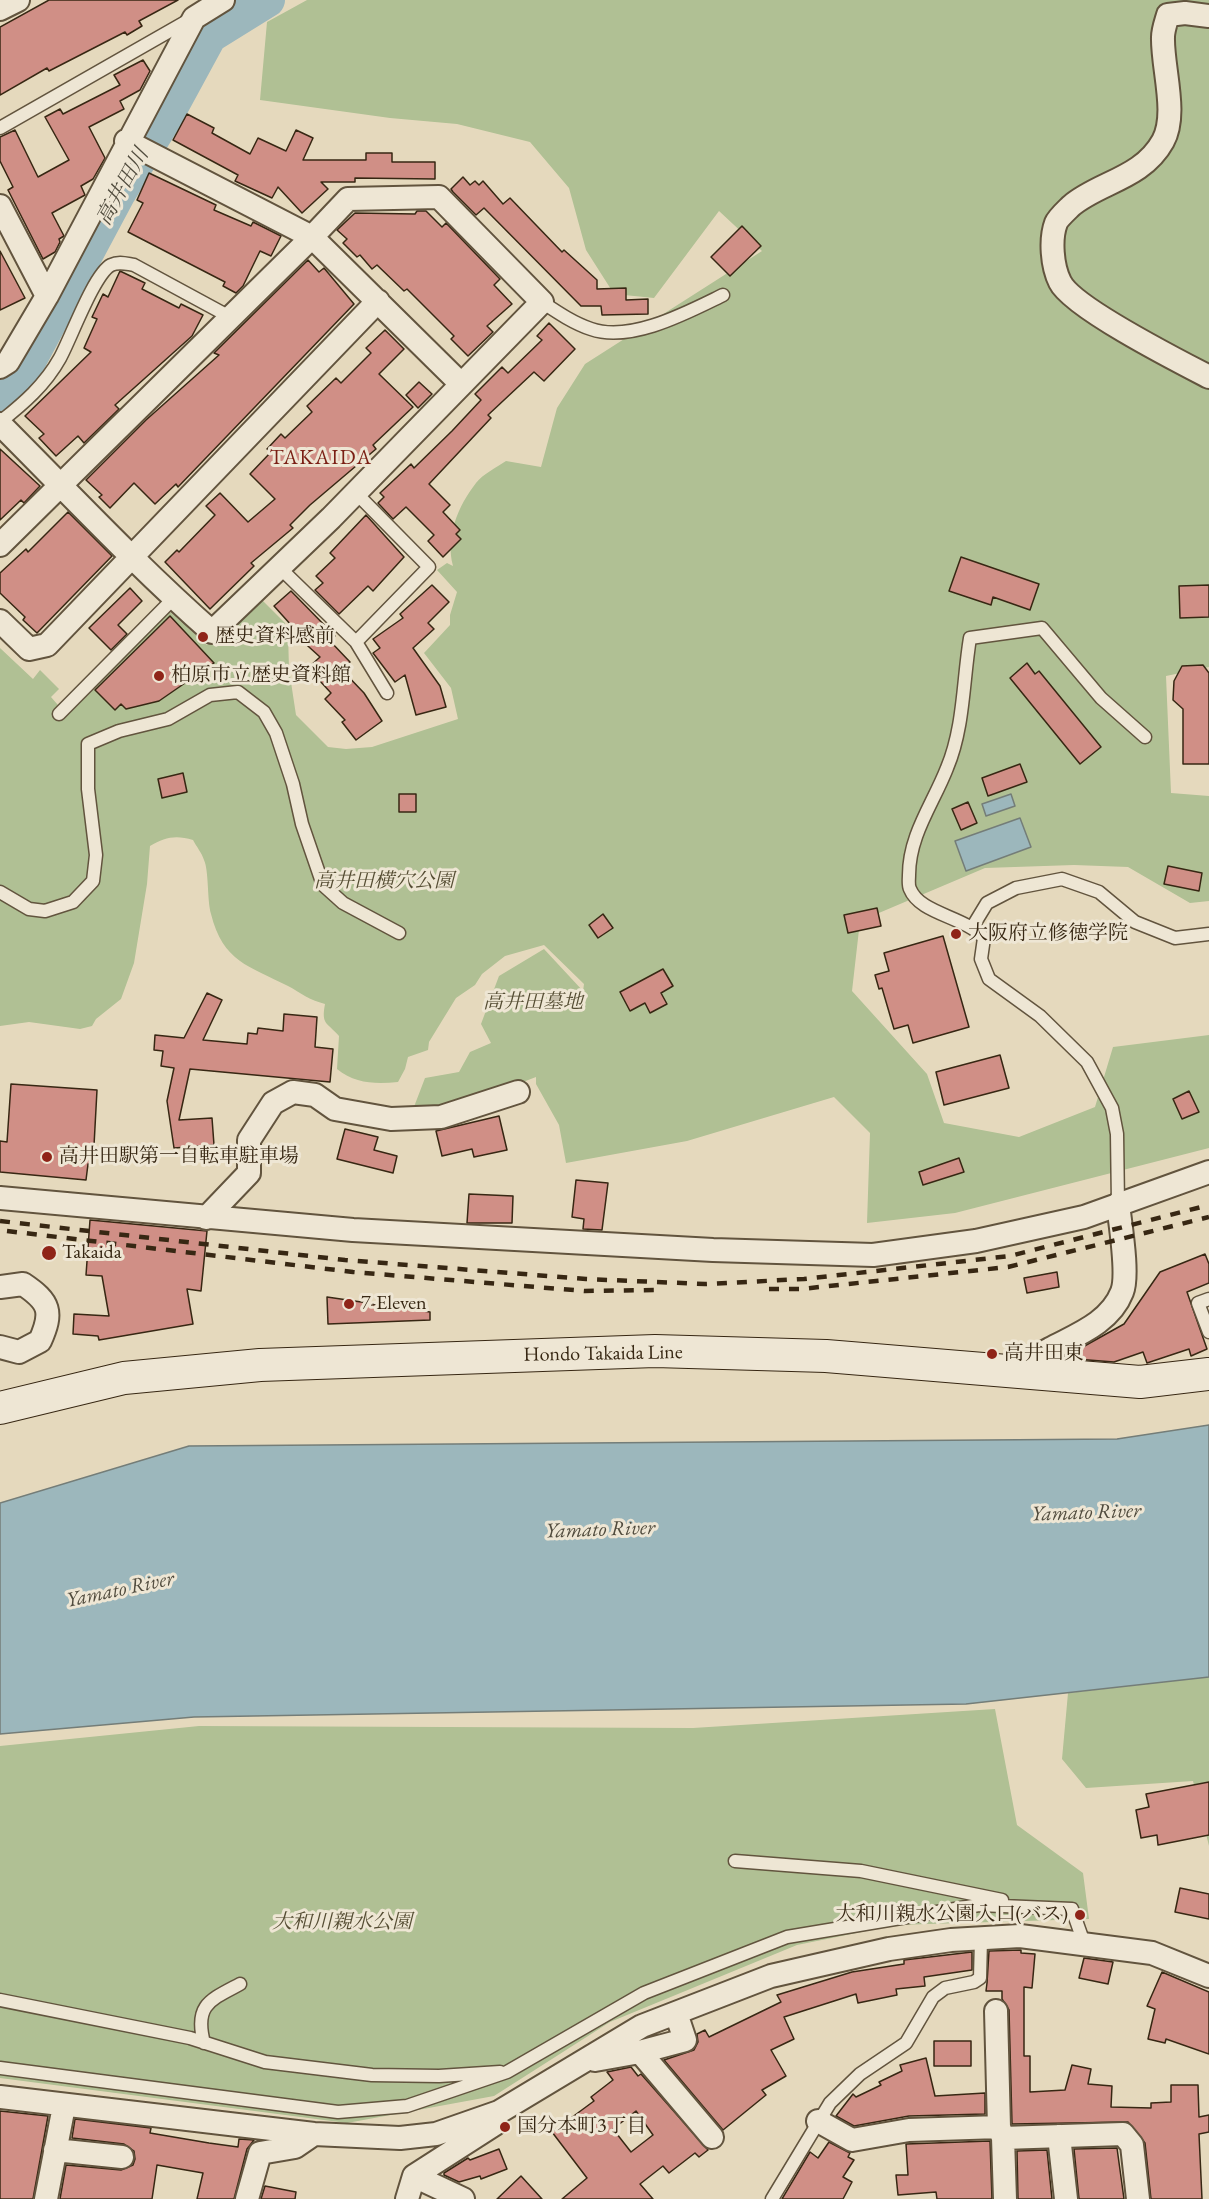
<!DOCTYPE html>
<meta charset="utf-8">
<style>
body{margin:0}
canvas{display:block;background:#e5d9bd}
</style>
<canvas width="1209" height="2199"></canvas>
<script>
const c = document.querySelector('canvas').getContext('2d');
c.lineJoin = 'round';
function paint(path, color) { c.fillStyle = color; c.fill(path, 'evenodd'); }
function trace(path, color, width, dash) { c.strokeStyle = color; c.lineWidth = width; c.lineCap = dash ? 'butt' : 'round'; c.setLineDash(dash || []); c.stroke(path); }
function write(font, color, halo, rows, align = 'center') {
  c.font = font + ' "EB Garamond","Noto Serif JP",serif'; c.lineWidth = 6; c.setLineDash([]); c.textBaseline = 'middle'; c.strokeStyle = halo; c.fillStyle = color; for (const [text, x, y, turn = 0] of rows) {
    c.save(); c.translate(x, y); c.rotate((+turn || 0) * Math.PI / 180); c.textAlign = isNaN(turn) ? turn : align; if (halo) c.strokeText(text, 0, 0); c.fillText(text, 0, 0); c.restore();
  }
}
paint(new Path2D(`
 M307,0H1209V667L1166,676L1171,793L1209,796V901L1190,903L1128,867L1074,865L985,868L860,921L852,991L927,1074L944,1123L1019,1137L1095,1107L1113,1047L1209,1035V1148L955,1213L867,1223L870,1133L834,1097L687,1141L566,1163L559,1125L536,1084V1077L442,1113L412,1112L425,1078L459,1072L470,1052L491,1043L481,1024L499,976L544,949L583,991L584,984L544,945L505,956L482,974L475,985L456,998L429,1042L428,1050L408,1057L405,1069L398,1082C376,1084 355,1084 337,1069L339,1036C327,1022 321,1025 325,1004C309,1000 301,993 288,986C249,966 223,962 211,914C207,899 209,871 204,860C202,853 196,846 193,840C176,835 165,837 150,846L147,884L134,963L121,999L96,1019L92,1026L80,1029L29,1022L0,1026V648L33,679L40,670L59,689L51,697L64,712L170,612L207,645L261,599L285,623L288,633L289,669L296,715L328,747L346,749L372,747L458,719L451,688L424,653L450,625V615L457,592L437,570L447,563L453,566C445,537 458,506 476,483C483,474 497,467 506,461L541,467L557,408L585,364L762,251L719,211L654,298L614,294L586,250L569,188L530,142L457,124L390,118L260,100L267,22Z
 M1209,1677V1846L1193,1781L1086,1788L1062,1759L1068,1693Z
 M995,1709L1017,1825L1083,1873L1089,1919L896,1925L797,1945L610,2022L494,2096L347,2123L0,2078V1746L199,1726L693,1728Z`), '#b0c094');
const water = new Path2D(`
 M1011,794L1015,806L986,816L982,804Z
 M1020,818L1031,847L966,871L955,841Z
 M1209,1425V1677L966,1704L194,1717L0,1734V1503L189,1446L1117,1439Z`);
paint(water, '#9cb7bc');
trace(water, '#747d78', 1.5);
trace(new Path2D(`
 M0,394L18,382L119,193L166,117L210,36L268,0`), '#9cb7bc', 34);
const building = new Path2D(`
 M49,0H178L139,21L142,26L127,35L125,32L49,71L47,68L0,95V27Z
 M143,60L150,71L140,90L120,101L124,109L89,127L105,158L93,179L81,186L85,195L52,213L64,236L59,239L60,242L55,252L43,259L8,190L13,187L0,161V137L15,130L38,177L69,160L45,117L60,109L63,114L120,85L114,75Z
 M187,114L214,128L212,133L250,154L258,138L286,151L296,130L313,138L303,160H366V153H392V162H435V179L355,178V182H321L328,189L302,213L278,187L272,198L235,181L238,175L173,140Z
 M149,173L216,205L214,210L251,226L253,222L281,236L271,256L260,251L243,286L236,293L223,286L225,282L128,232L143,203L137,200Z
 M463,177L470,185L475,181L479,185L483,181L503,204L510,198L562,252L564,250L597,280V289L626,288V300L648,299V314L602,315L601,306H581L484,208L476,215L453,192L451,189Z
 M417,211H426L442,227L446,223L500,279L494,285L512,304L487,326L493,332L468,356L451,339L454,336L407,289L404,291L377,265L372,269L360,255L357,257L343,243L347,239L337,230L355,213L415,214Z
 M742,226L761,246L730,276L711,257Z
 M0,251L25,298L0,310Z
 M308,260L319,272L324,268L354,304L178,487L176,484L155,504L134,483L110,508L99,497L102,495L86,480L146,420L219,355L214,353Z
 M120,271L145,283L142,289L179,308L181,304L203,315L192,336L115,405L119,409L84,443L78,436L56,456L39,438L44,434L25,416L91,352L84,348L97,319L92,317L103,294L108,297Z
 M549,323L575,349L544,381L534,372L488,415L491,418L429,484L450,505L443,512L460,530L456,534L461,539L443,557L428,541L434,535L406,507L393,519L378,503L384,497L380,493L411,464L414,468L452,431L481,400L475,394L502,367L508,373L542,340L537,336Z
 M385,330L404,349L379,374L413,407L373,445L376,449L310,505L290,525L293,528L251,563L254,566L210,609L165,562L177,550L179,552L215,515L206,506L220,493L248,522L275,499L250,474L271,452L267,449L281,434L285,438L312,412L307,406L336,378L341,383L371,353L366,348Z
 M419,382L432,394L418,408L406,395Z
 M0,449L40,486L24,503L21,500L0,520Z
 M68,512L112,556L37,633L23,620L25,617L0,593V573L26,549L28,552Z
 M366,515L404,557L373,591L368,586L339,614L315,590L323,583L316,576L335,558L330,553Z
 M961,557L1039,584L1030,610L993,597L991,605L949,591Z
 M432,585L449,602L428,623L434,629L413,648L440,686L446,707L416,715L405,675L395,682L373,653L380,648L373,639L403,618L400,614Z
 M1209,585V617L1180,618L1179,586Z
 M130,588L142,601L118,625L127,634L111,650L89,628Z
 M291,591L335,636L330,641L350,662L342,670L364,693L382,721L356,740L342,722L345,720L325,699L331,693L308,668L320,657L298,637L300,635L274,606Z
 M170,616L214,663L159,701L126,709L121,704L115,710L95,690Z
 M1027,663L1035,674L1039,671L1101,747L1080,764L1010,678Z
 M1203,665L1209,673V764H1183V709L1173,700L1174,681L1182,666Z
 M1020,764L1027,782L988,796L982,778Z
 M183,773L187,792L162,798L158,779Z
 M399,794H416V812H399Z
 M968,802L977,823L961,830L952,809Z
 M1168,866L1202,873L1199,891L1164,884Z
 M877,908L881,926L848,933L844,915Z
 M603,914L613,928L598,938L589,925Z
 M943,936L969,1027L913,1043L908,1025L894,1029L882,988L879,989L875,975L889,971L884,953Z
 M663,969L673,986L661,993L667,1004L650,1013L645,1003L630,1011L620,992Z
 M207,993L222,1000L203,1040L247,1044L248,1033L257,1034L258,1028L283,1031L284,1014L317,1017L315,1047L333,1049L330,1082L190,1069L179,1120L212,1118L214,1145L174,1148L167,1101L174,1068L161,1066L163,1051L154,1050L155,1035L184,1038Z
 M1000,1055L1009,1088L944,1105L936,1072Z
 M11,1084L97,1090L93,1164H88L86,1180L0,1172V1141L7,1142Z
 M1189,1091L1199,1112L1182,1119L1173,1099Z
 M499,1116L507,1150L474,1157L472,1149L442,1156L436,1131Z
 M345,1129L378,1137L374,1150L397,1156L393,1173L337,1159Z
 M959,1158L964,1172L923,1185L919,1172Z
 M576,1180L608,1183L602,1230L583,1229L584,1219L572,1217Z
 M469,1194L513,1196L512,1223H467Z
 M90,1220L207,1231L201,1291L187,1289L193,1324L99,1340L98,1336L73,1334L74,1314L109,1316L102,1276L86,1275Z
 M1205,1254L1209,1264V1283L1187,1292L1207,1349L1191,1356L1189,1349L1147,1363L1143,1352L1114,1362L1063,1358L1124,1324L1160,1272Z
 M1057,1272L1059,1287L1027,1293L1024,1278Z
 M327,1297L430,1312V1320L328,1324Z
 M1209,1782V1835L1158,1845L1157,1835L1141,1838L1136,1810L1149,1807L1146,1794Z
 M1180,1888L1209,1894V1919L1175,1912Z
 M1021,1950V1953L1035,1954L1032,1988L1024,1987V2056H1030V2092L1065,2090L1072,2065L1091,2069L1088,2084L1112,2086L1111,2107L1151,2108V2103L1171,2102V2085H1198L1199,2117L1209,2115V2132L1199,2134L1202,2199H1151L1145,2143L1128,2122L1012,2124L1009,2010L1002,1999V1991H986L987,1983L989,1951Z
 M972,1952V1970L924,1977L925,1986L896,1989L897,1995L858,2003L856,1994L784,2017L794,2039L771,2050L786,2076L762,2090L766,2095L723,2130L664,2060L694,2050L698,2042L697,2034L705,2030L709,2037L781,2002L777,1995L852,1972L904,1964V1960Z
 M1084,1958L1113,1962L1108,1984L1079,1978Z
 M1162,1972L1209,1992V2054L1166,2039L1165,2043L1148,2039L1155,2009L1147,2006Z
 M934,2041H971V2066H934Z
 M926,2058L935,2096L985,2093V2114L909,2116L854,2126L836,2116L853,2094L856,2097L881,2085L879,2082L902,2071L900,2065Z
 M631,2067L638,2076L641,2074L708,2150L699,2157L695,2153L669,2173L663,2166L640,2184L653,2199H562L587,2178L552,2132L594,2101L591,2097L613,2080L607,2072ZM636,2111L653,2135L631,2152L613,2129Z
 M0,2111L48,2116L33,2199H0Z
 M75,2119L151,2128L150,2133L209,2143L238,2147L239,2139L254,2140L247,2149L234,2199H197L203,2173L157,2165L152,2199H60L66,2165L121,2170L133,2165L135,2159L134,2151L124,2144L72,2138Z
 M990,2141L992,2199H937L936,2192L898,2195L896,2175H908L906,2144Z
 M829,2142L850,2153L848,2157L854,2160L843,2177L852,2182L843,2199H782L810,2152L818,2158Z
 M1117,2148L1124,2199H1079L1074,2149Z
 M499,2149L507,2169L481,2179L480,2176L459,2182L444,2175V2173L468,2158L470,2160Z
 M1047,2150L1052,2199H1018L1017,2151Z
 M521,2176L542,2199H497Z
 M265,2186L296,2192L295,2199H261Z`);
paint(building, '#d08f86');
trace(building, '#372713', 1.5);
const service = new Path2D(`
 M0,128L189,20
 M542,302C557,312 573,323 591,329C631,343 688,312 723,295
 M0,422C23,404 45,385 60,358C71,338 94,274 111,265C119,261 127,264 134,265L230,317
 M356,493L429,567L356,642
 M280,568L356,642L387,693
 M59,714L174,598
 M0,892L29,909L45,911L73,902L93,881L96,855L88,789V744L119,731L168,719L210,695L238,692L264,712L276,733L293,784L302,824L323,885L343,903L399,933
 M973,926L987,903L1016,888L1062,879L1099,892L1135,922L1175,938L1209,934
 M1118,1204L1117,1134L1112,1108L1087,1062L1040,1016L989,979L981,959L984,938C964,916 920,914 910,889C908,885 909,879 909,875C909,835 933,804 947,768C964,728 963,680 970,638L1042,628L1101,698L1145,737
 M1209,1299L1198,1303L1209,1332
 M735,1861L861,1871L1002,1900
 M0,2000L190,2038L265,2062L372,2075L439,2076L500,2072
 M204,2043C194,2005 210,2000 240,1984
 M0,2068L338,2112L407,2106L507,2072L644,1993L787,1937L979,1905L1072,1909L1084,1943
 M772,2199L830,2103L860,2074L906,2043L933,1997L945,1988L974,1982L980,1978L981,1939`);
const minor = new Path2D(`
 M0,9L18,0
 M1209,16L1185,13L1168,15C1166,22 1163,30 1163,37C1162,67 1178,114 1163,141C1142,179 1099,182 1071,206C1067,210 1058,218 1056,223C1050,239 1052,266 1060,282C1072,307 1180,362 1209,377
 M126,141L312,237L461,384
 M0,206L47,296
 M0,367L8,362L47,296L194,18L223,0
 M0,424C70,494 138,567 212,632L331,518L542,302L439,197L348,199L312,237L0,545
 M0,621L29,649L47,645L378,301
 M0,1198L353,1230L713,1250L873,1255L976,1241L1084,1217L1209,1172
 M206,1218L249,1173V1140L273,1103L293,1092L315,1095L335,1109L391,1119L441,1117L518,1092
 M0,1287L23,1284C50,1302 53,1312 40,1341L19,1352L0,1347
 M1015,1372C1027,1365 1038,1355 1050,1349C1076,1335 1110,1323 1122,1292C1129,1275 1120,1223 1118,1204
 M996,2011L999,2127
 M640,2052L712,2137
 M595,2060L640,2052L685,2040L676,2013
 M0,2097L314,2134L400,2138L436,2134L499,2112L642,2026L771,1976L889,1949L951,1940L1020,1936L1152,1953L1209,1976
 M818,2121L852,2140L909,2130L999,2127L1003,2138L1123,2134L1132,2145L1138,2199
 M1059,2136L1066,2199
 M1003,2138L1005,2199
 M55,2150L122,2157
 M414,2176L463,2199
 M46,2199L64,2106
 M247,2199L260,2153L295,2147L314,2134
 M407,2199L414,2176L495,2124L496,2119`);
const secondary = new Path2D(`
 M0,1408L124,1378L260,1365L655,1351L826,1356L1140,1382L1209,1374`);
trace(service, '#62543e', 15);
trace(minor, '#62543e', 26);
trace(secondary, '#372713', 34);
trace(service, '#eee6d4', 12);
trace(minor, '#eee6d4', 22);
trace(secondary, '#eee6d4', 32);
trace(new Path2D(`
 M0,1221L345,1260L586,1279L705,1284L804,1279L1010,1256L1209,1205
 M7,1231L353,1272L585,1291L655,1290
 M769,1289H801L1008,1267L1209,1217`), '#372713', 4.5, [10, 10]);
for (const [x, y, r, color] of [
 [203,637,6,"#8f2418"],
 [159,676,6,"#8f2418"],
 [956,934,6,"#8f2418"],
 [47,1157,6,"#8f2418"],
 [49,1253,8,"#8f2418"],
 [349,1304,6,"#8f2418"],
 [992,1354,6,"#8f2418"],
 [1080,1915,6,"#8f2418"],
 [505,2127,6,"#8f2418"]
]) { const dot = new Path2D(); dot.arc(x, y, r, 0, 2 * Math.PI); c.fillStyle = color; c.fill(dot); trace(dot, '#eee6d4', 2); }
write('20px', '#372713', '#eee6d4', [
 ["歴史資料感前",215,637],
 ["柏原市立歴史資料館",171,676],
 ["大阪府立修徳学院",968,934],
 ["高井田駅第一自転車駐車場",59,1157],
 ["Takaida",62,1253],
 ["7-Eleven",361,1304],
 ["高井田東",1004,1354],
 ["大和川親水公園入口(バス)",1068,1915,"right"],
 ["国分本町3丁目",517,2127]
], 'left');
write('italic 20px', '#554d33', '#eee6d4', [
 ["高井田横穴公園",384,882],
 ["高井田墓地",533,1003],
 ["大和川親水公園",342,1923]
]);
write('20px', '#372713', '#eee6d4', [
 ["Hondo Takaida Line",603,1354,-1]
]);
write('italic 21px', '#504b3d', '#eee6d4', [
 ["高井田川",123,187,-61],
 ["Yamato River",1086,1513,-2],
 ["Yamato River",600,1530,-2],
 ["Yamato River",120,1590,-12]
]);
c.letterSpacing = '1.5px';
write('21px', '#7a1f14', '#eee6d4', [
 ["TAKAIDA",321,458]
]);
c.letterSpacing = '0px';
</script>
